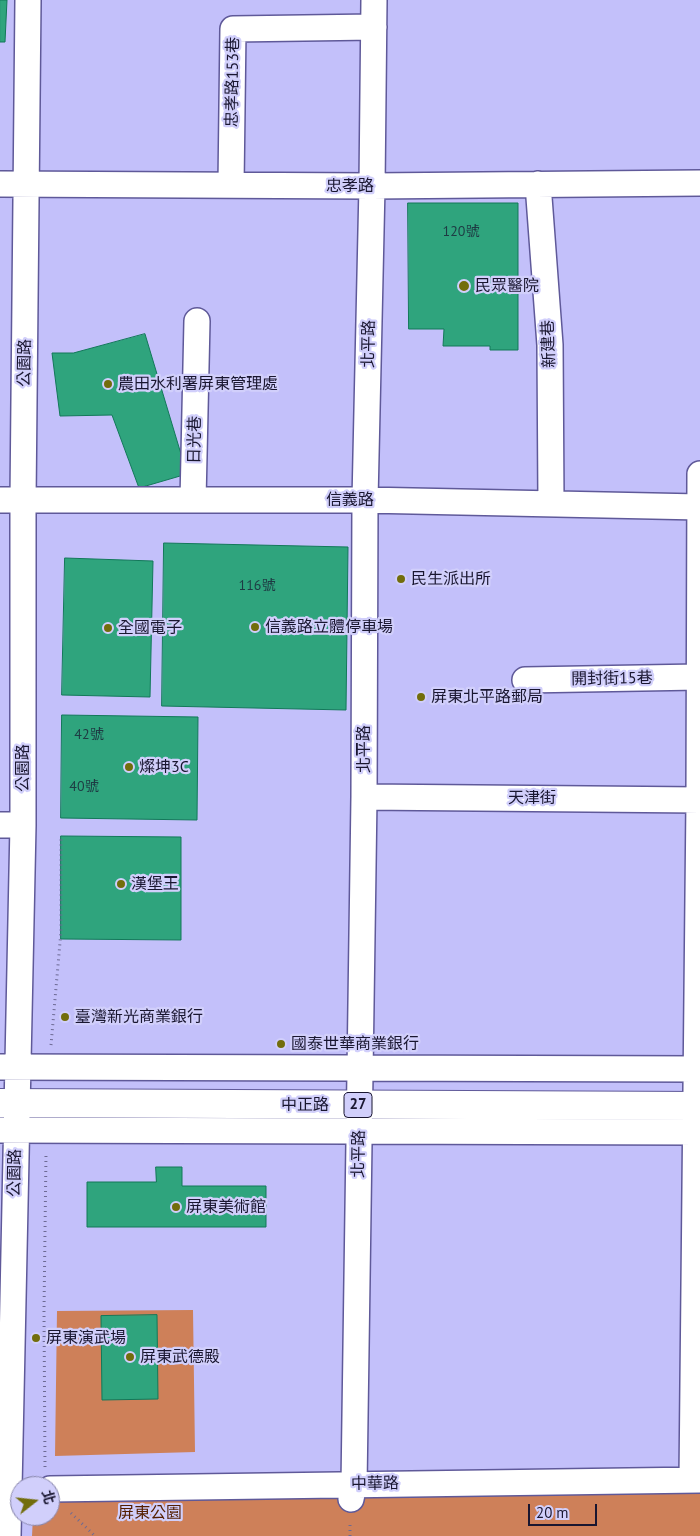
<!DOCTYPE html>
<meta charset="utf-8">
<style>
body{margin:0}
#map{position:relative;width:700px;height:1536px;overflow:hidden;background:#c3c0fa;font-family:"PT Sans","Noto Sans TC",sans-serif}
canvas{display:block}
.north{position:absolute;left:10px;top:1476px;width:50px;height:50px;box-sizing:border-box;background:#d1cffb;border:1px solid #8785aa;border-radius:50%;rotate:74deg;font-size:14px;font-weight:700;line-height:20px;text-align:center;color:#191630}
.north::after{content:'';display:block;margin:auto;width:18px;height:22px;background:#726d0c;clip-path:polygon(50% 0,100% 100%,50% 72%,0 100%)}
.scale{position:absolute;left:528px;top:1504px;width:69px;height:22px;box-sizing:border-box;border:2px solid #191630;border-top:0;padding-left:6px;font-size:15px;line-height:18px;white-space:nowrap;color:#191630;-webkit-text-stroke:4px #d1cffb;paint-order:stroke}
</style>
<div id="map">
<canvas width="700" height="1536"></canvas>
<div class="north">北</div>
<div class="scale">20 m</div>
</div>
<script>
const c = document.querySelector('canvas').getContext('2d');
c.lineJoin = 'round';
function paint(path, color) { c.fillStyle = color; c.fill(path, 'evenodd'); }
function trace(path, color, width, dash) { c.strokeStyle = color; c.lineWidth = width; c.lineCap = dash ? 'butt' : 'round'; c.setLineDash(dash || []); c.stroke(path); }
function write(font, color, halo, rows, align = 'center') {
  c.font = font + ' "PT Sans","Noto Sans TC",sans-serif'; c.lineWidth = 4.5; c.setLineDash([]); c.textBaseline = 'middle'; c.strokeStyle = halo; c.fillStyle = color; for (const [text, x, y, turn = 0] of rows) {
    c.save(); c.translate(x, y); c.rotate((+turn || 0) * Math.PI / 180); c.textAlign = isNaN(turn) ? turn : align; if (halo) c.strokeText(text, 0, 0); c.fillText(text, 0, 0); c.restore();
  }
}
paint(new Path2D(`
 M193,1310L195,1452L55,1456L57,1311Z
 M50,1489L700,1494V1536H32L33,1516H50Z`), '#ce8059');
const building = new Path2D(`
 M0,0H7L5,42H0Z
 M408,203H518V350H490V346H443L444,329H409Z
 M145,334L187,474L139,488L112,415L60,416L52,353H73Z
 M164,543L348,547L346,710L162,706Z
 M65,558L153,561L150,697L62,695Z
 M62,715L198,717L197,820L61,818Z
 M61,836L181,837V940L61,939Z
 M156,1167H182V1186H266V1227H87V1182H156Z
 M157,1315L158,1399L102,1400L101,1316Z`);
paint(building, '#2fa47d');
trace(building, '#127859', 1);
const minor = new Path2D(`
 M0,184L372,186L700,183
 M538,184L550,345L551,504
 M231,185L233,29L374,27
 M0,500H365L700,507
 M193,500L197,321
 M525,680L699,677
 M364,797L700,800
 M0,825H23
 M0,1067L700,1069
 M0,1130L700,1132
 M692,1480L699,800L700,474
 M50,1489L700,1480
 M351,1499L354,1485L364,797L365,500L372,186L374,0
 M8,1536L23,825V500L28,0`);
const major = new Path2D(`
 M0,1103L700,1106`);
trace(minor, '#5f5999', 28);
trace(major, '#5f5999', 30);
trace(new Path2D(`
 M51,1045L61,931V836
 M45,1467L44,1311L46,1153
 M71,1513L95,1536
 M350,1536V1522`), '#6d6a94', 3, [1, 4]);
trace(minor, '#fff', 25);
trace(major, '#fff', 28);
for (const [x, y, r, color] of [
 [464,286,6,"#726d0c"],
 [108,384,5,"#726d0c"],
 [401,579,5,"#726d0c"],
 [255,627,5,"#726d0c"],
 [108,628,5,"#726d0c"],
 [421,697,5,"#726d0c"],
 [129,767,5,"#726d0c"],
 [121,884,5,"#726d0c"],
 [65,1017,5,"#726d0c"],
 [281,1044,5,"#726d0c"],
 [176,1207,5,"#726d0c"],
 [36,1338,5,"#726d0c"],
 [130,1357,5,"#726d0c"]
]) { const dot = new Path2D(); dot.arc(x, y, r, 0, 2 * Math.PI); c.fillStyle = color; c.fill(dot); trace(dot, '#d1cffb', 2); }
write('14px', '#1e3a43', null, [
 ["120號",461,232],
 ["116號",257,586],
 ["42號",89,735],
 ["40號",84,787]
]);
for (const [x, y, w] of [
 [358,1105,28]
]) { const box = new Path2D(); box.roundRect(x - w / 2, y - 12.5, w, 25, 4); c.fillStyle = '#d1cffb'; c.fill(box); trace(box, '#191630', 1); }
write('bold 15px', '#191630', null, [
 ["27",358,1105]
]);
write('16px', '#191630', '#d1cffb', [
 ["忠孝路153巷",233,82,-89],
 ["忠孝路",350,186],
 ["北平路",369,344,-89],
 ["新建巷",549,344,-92],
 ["公園路",25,363,-89],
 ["日光巷",195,440,-89],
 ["信義路",350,500],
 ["開封街15巷",612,679,-1],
 ["北平路",364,749,-90],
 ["公園路",23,768,-90],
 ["天津街",532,798],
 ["中正路",305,1105],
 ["北平路",359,1154,-89],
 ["公園路",15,1173,-89],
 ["中華路",375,1484,-1]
]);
write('16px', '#191630', '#d1cffb', [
 ["民眾醫院",475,286],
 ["農田水利署屏東管理處",118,384],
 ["民生派出所",411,579],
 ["信義路立體停車場",265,627],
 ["全國電子",118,628],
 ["屏東北平路郵局",431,697],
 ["燦坤3C",139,767],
 ["漢堡王",131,884],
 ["臺灣新光商業銀行",75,1017],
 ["國泰世華商業銀行",291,1044],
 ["屏東美術館",186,1207],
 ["屏東演武場",46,1338],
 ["屏東武德殿",140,1357]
], 'left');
write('16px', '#531e00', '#d1cffb', [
 ["屏東公園",150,1513]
]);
</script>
